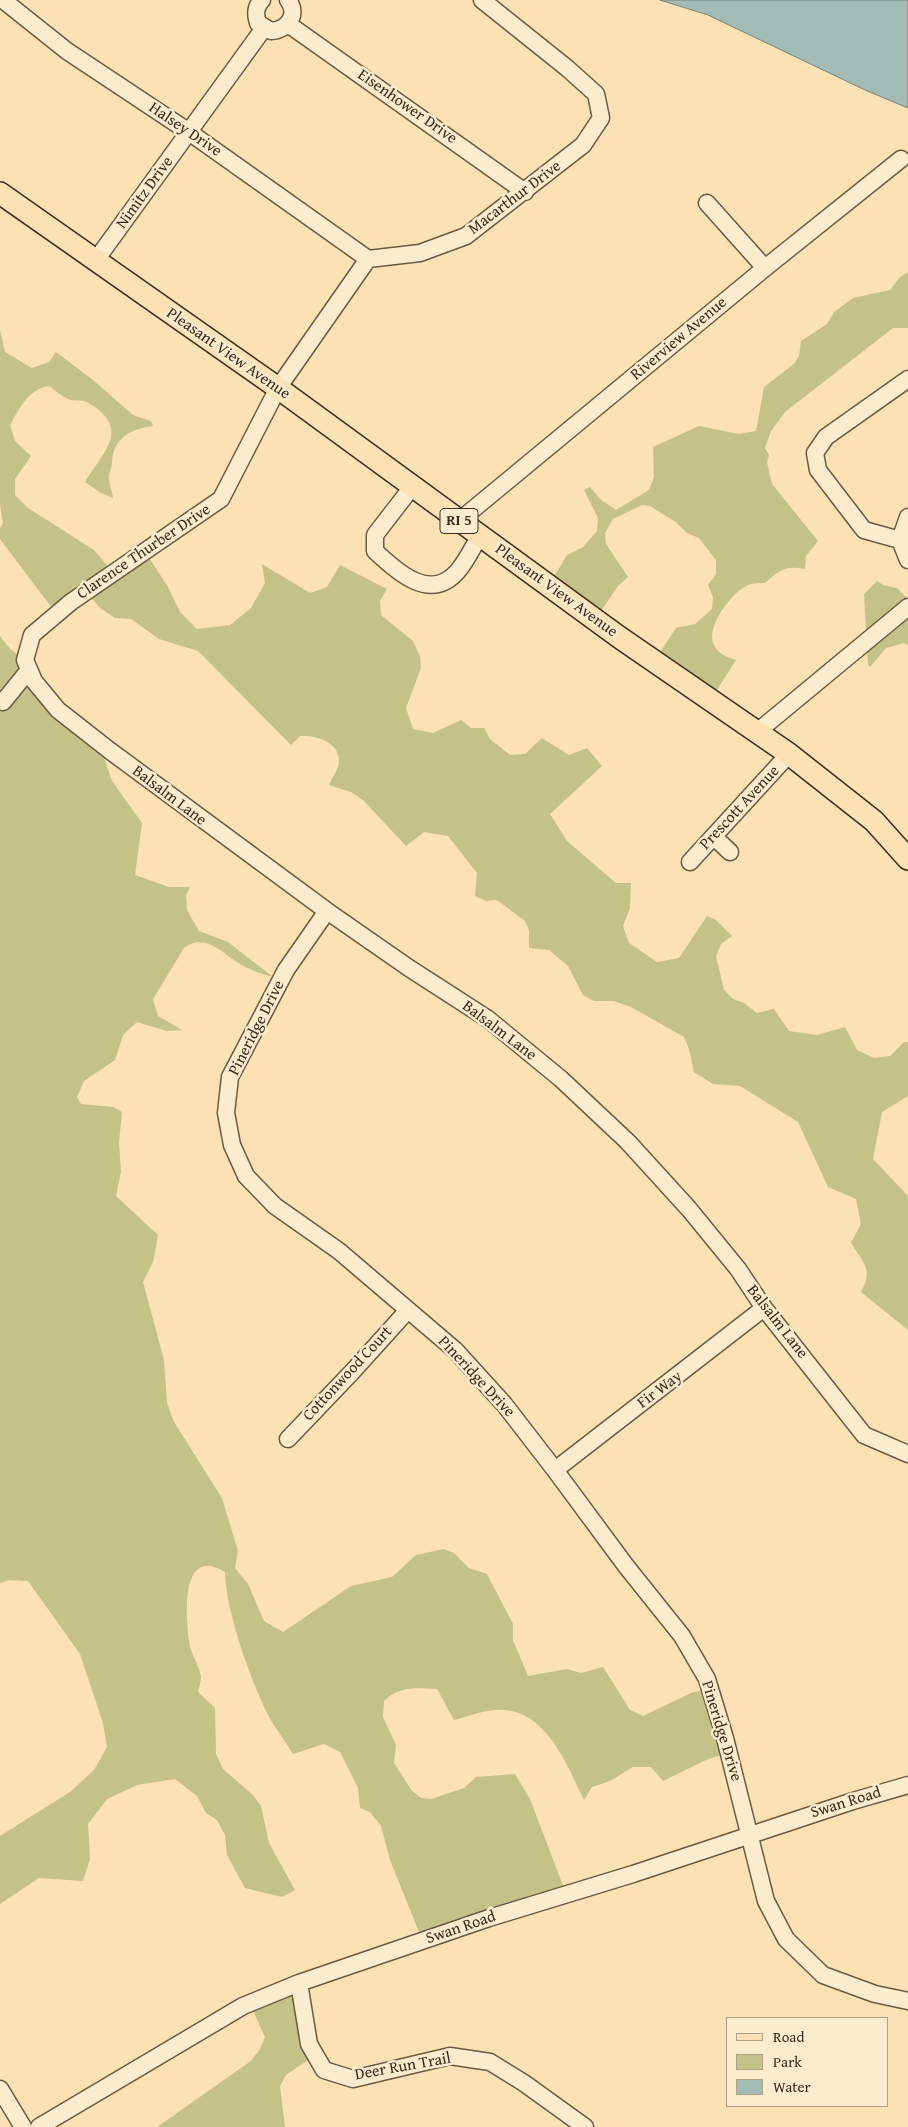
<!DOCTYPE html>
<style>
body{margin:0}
#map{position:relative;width:908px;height:2127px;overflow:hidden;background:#fbe1b3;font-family:"Gentium Book Plus",serif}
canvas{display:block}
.legend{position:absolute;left:726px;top:2017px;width:162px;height:90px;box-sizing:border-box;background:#fcecce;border:1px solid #afa087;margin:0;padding:6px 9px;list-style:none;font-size:15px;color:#3b2d1d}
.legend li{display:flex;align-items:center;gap:10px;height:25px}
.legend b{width:25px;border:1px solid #afa087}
</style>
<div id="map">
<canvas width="908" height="2127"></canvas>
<ul class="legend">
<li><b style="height:6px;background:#fbe1b3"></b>Road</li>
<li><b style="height:14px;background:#c4c189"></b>Park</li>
<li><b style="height:14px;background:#a2bbb5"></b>Water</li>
</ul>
</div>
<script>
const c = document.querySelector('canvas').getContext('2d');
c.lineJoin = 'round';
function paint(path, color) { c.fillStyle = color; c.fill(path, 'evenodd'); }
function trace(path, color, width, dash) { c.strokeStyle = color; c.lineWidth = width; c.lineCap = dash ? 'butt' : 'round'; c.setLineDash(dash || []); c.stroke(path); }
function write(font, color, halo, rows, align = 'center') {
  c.font = font + ' "Gentium Book Plus",serif'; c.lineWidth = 5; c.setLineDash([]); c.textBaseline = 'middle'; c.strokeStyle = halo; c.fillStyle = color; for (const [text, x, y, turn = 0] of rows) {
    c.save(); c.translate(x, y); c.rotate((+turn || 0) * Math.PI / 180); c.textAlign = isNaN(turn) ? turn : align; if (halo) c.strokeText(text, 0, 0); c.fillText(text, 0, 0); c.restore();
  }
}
paint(new Path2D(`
 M908,272V328H893L785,412L771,431L765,448L769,455L767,462L772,484L818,541L806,556L805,569C784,565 780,570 765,583C758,583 752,583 746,586C731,594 705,627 714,645C718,654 727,657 736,660L711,699L655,660L676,628L695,624L712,609L713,597L708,585L716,574V560L699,538L687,533L677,523L650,506L642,505L613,519L605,533L606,544L628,577L618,586L597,617L549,585L567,555L583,547L597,531L598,518L584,490L590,487L601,500L616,510L649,490L654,477L653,447L699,426L739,434L756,431L764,387L795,363L799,356L801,341L827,324L834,312L853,298L890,290L900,277Z
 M0,330L5,352L32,368L49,362L56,352L93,380L133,415L151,421L153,426C130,429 113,438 112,463C112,467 110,471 109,474C108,481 112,491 113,498L101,493L85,482C105,450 132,428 87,402C81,399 74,402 68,399C61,396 55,390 49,386C28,389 20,408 10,425L15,441L31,456L15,479V495L28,508L94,550L112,571L146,553L168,587L180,612L197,629L230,625L251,608L265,583L262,564L310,593L327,587L340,565L387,589L380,601L381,615L413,641L420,656L421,668L406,708L413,729L433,733L461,720L471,728H484L490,739L510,755L525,754L542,738L569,755L587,748L602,766L550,814L567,841L616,883H631L630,908L623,926L629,943L657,962L679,958L707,916L716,920L732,936L721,944L716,956L724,990L733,999L744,1003L757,1013L774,1009L789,1031L817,1035L845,1027L857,1050L874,1058L890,1056L904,1042H908V1096L882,1112L873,1159L908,1196V1330L861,1292C874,1269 863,1263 851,1243L861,1224L856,1199L828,1187L798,1122L740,1086L713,1084L694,1072L689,1049L684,1037L631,1007L614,1001H594L583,995L568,966L549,950L529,948V930L525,921L497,900L486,901L475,896L477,873L448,836L424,832L406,846L363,800L351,792L329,785C332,778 338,770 339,762C340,742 316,735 300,736L291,745L198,651L159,639L131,619L115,618L100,608L86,591L55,612L0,539V528L3,524L0,504Z
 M877,581L883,585L897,588L908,599V645L904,643L886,648L870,667L868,665L864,594Z
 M0,636L10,649L21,657L100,746L112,781L142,823L135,875L169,887H190L186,895L187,910L199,931L228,942L273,977C262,974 250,970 240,964C222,953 205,932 184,948L153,999L158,1016L182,1030L167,1031L137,1022L123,1035L115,1060L84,1081L77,1097L81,1104L113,1107L122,1112L119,1142L121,1172L116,1196L158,1235L153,1262L143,1282L164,1360L167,1403L174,1422L222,1498L238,1551L235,1568L248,1584L264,1621L283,1632L351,1586L392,1577L416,1555L444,1549L454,1553L469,1568L487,1574L513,1624V1640L528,1676L567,1669L581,1673L603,1667L630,1710L643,1716L691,1693L707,1689L727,1753L706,1760L663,1781L651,1767H633L610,1781L592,1787L584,1800C567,1764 544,1705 495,1710C481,1711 467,1717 454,1720L437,1689C417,1688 399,1686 384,1701L383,1717L396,1745L394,1763L412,1791L421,1798L431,1799L464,1788L476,1777L515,1774L530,1799L565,1891L421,1937L390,1860L381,1826L370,1812L360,1808L358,1788L340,1752L324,1744L293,1754C285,1741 275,1728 268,1715C250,1678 226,1612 225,1572C180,1545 186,1615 189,1640C190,1653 199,1664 201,1677C201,1681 199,1687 198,1692L215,1708L216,1754L223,1769L253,1795L261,1806L269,1843L295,1890L282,1897L245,1888L227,1855L225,1835L217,1820L206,1813L197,1796L175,1779L137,1785L107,1799L88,1824L90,1859L83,1881L39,1878L0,1904V1836L70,1792L94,1770L107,1747L103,1723L80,1654L28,1581L9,1580L0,1583Z
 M297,1982L314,2056L286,2075L280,2086L285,2127H157L251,2061L260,2049L265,2037L249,2002Z`), '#c4c189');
const water = new Path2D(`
 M660,0H908V108L865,90L708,15Z`);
paint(water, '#a2bbb5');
trace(water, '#798278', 1);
const minor = new Path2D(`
 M3,0L67,51L189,132L368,259
 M262,0C255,7 255,14 258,23L271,31C288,30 299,14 288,0
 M482,0L567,68L596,94L601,118L583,145L466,236L420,253L368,259L278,388L221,499L71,602L32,635L25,660L34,681L58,710L109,750L327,911L409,968L488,1019L561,1079L628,1142L689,1209L738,1269L764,1308L864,1435L908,1454
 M288,24L525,192
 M707,203L765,268
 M96,260L264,28
 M412,487L375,535V551C397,572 430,602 457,572C466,562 473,547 480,535
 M908,517L900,540L908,560
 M459,521L765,268L901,159
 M900,540L864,530L818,470L815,453L826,437L908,379
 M3,702L29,670
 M757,732L908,607
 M714,837L730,852
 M690,862L789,754
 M327,911L286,970L230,1077L226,1113L232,1145L246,1176L275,1206L339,1251L455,1350L504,1404L555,1470L626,1566L682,1636L707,1679L725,1738L766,1901L786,1939L823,1975L875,1994L908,2001
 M288,1439L353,1371L408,1310
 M555,1470L764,1308
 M299,1983L309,2044L324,2070L353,2079L450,2056L490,2062L524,2083L585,2127
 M0,2089L23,2127
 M39,2127L243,2006L299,1983L489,1918L633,1874L853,1801L908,1785`);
const major = new Path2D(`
 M0,193L278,388L619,637L789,754L874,821L908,859`);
trace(minor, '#6b5a42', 19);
trace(major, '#3b2d1d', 24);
trace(minor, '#fcecce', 16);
trace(major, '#fbe1b3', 21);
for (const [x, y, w] of [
 [459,521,38]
]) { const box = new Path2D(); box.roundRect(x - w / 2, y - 12.5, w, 25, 4); c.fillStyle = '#fcecce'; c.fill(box); trace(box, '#3b2d1d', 1); }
write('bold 15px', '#3b2d1d', null, [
 ["RI 5",459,521]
]);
write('16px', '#3b2d1d', '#fcecce', [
 ["Eisenhower Drive",407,107,35],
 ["Halsey Drive",185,130,34],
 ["Nimitz Drive",145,193,-54],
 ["Macarthur Drive",515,198,-37],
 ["Riverview Avenue",679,339,-40],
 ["Pleasant View Avenue",228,354,35],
 ["Clarence Thurber Drive",144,552,-34],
 ["Pleasant View Avenue",556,591,36],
 ["Balsalm Lane",169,796,37],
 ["Prescott Avenue",740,808,-47],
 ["Pineridge Drive",257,1028,-63],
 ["Balsalm Lane",499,1031,37],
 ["Balsalm Lane",777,1322,52],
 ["Cottonwood Court",348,1374,-47],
 ["Pineridge Drive",476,1377,47],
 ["Fir Way",660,1390,-37],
 ["Pineridge Drive",721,1731,73],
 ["Swan Road",846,1803,-17],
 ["Swan Road",461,1928,-19],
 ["Deer Run Trail",403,2067,-10]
]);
</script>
